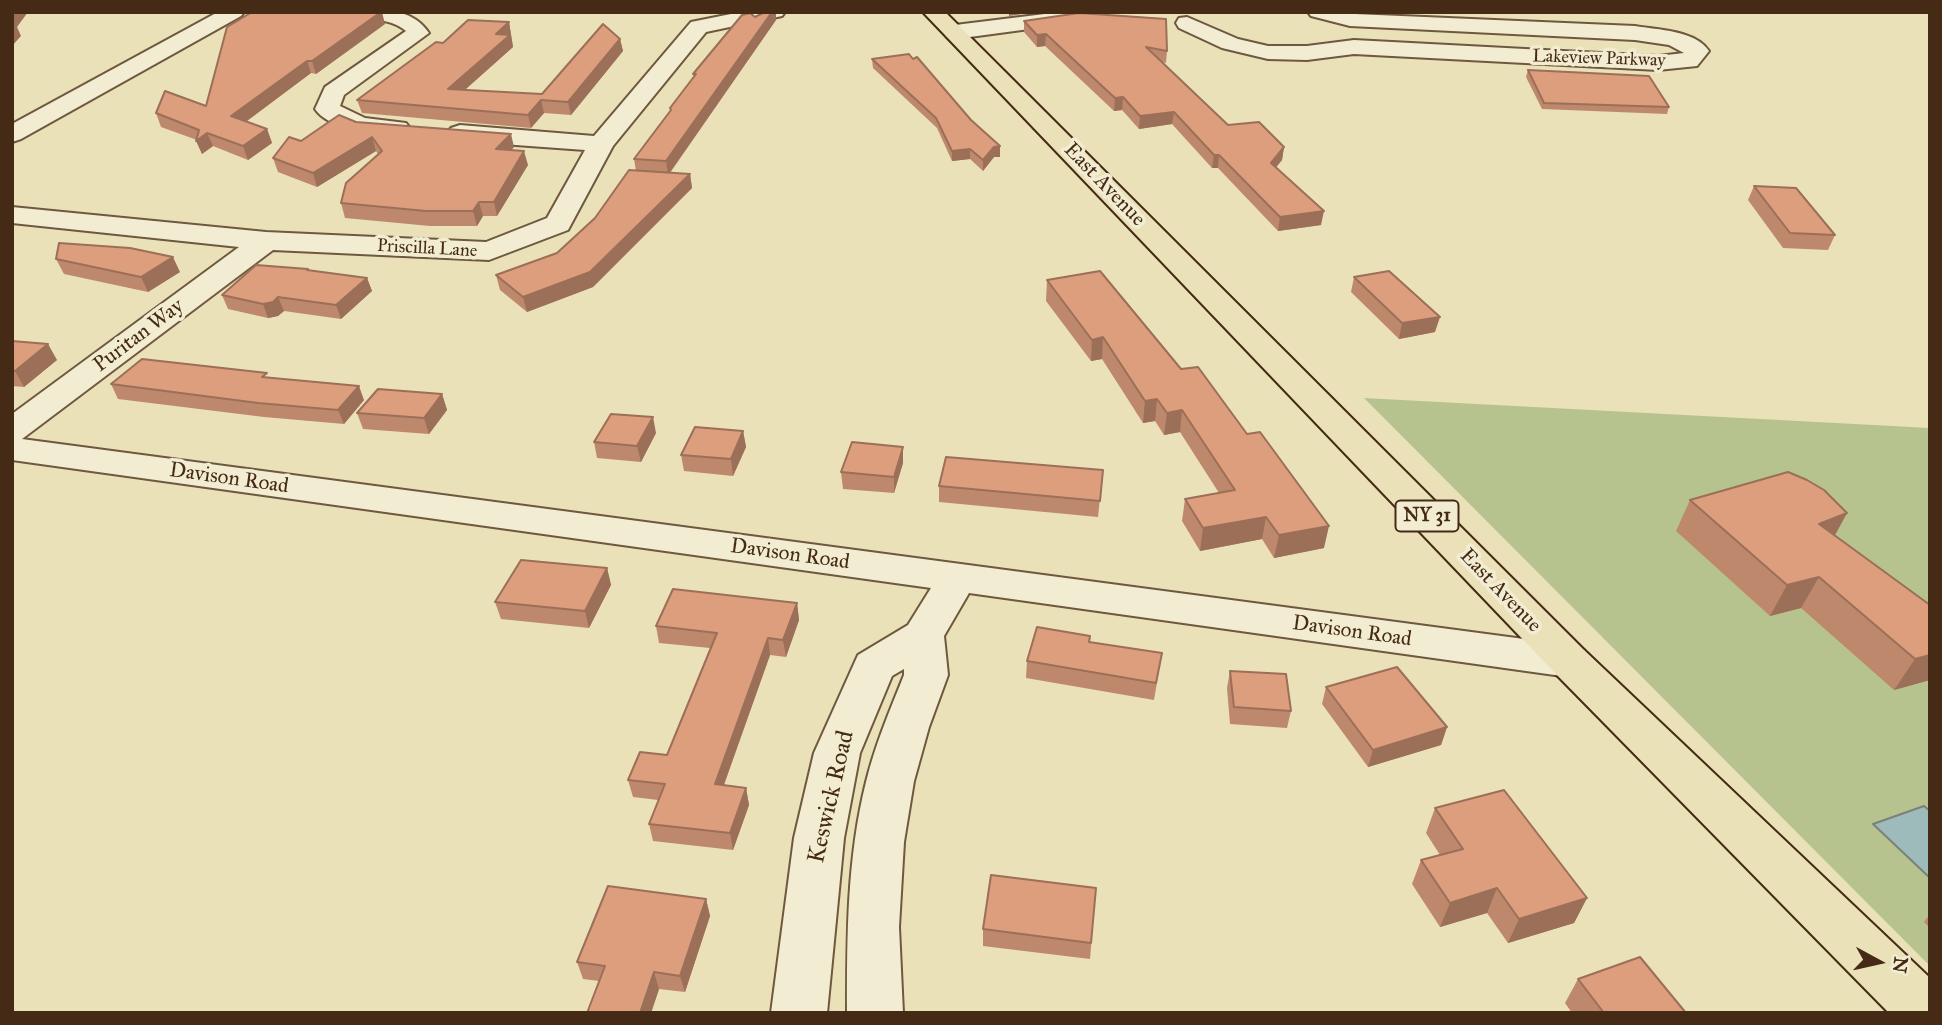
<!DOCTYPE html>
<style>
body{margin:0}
#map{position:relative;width:1942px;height:1025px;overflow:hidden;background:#ebe1b9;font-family:"IM FELL Great Primer",serif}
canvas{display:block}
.frame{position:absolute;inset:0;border:14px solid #452b15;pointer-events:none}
.north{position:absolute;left:1844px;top:927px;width:70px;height:70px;-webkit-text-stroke:5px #f2ecd2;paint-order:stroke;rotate:98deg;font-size:19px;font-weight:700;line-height:28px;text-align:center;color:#452b15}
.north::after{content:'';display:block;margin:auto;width:24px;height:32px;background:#452b15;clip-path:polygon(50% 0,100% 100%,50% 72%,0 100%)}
</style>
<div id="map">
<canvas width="1942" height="1025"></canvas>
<div class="frame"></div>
<div class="north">N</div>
</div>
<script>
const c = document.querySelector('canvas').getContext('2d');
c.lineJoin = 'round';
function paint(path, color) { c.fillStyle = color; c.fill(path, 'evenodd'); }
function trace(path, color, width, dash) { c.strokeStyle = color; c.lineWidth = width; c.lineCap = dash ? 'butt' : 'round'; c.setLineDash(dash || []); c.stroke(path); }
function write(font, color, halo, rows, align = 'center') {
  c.font = font + ' "IM FELL Great Primer",serif'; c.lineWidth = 7; c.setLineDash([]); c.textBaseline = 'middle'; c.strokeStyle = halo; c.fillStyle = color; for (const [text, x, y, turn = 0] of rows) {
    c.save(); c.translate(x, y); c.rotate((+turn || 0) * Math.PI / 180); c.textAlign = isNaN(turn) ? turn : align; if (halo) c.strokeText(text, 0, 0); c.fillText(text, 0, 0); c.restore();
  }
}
paint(new Path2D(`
 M1364,398L1930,428V966Z`), '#b7c38f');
const water = new Path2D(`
 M1924,806L1930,811V878L1873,824Z`);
paint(water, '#9ebbbb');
trace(water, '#7a8179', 2);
const minor = new Path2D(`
 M218,12H244L241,16L21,139L12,142V124Z
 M339,12C372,12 408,2 429,33L344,95L340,106L365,118L406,123L410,128L406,133C382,139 329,130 315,109L325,87L406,31C387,15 364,22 342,16Z
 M741,12H785L782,16L706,32L613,146L568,230L489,260L273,250L22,439L1569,645L1584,650L1591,661L1584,672L1569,677L969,593L944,636L948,675L929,727L914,781L904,842L899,927L903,1013H847C847,935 847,858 866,782C875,745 890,710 904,675V669L892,676L860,753L844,838L827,1013H771L794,838L814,753L858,655L908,625L931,588L12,460V414L239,247L12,223V207L266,232L486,242L547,218L585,150L460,141L451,138L447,133L451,128L460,125L594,136L691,22Z
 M1061,12H1081L1085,17L1082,22L1074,23L955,39L947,37L944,32L947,27L955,25Z
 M1308,12L1635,26C1658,30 1695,30 1709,51L1697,66L1658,70L1354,54L1307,60L1268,59L1222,48L1179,28L1176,23L1179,18L1187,17L1238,39L1268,46H1307L1354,40L1658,56L1684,53L1669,45L1635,40L1350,26L1311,16Z`);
const highway = new Path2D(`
 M923,12H945L1584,650L1930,978V1013H1889L1554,672Z`);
trace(minor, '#6e583e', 4);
trace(highway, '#452b15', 4);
paint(minor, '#f2ecd2');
paint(highway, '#ebe1b9');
paint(new Path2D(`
 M765,12H776V20L670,173L690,174L692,188L593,287L527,312L500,290L496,275L557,253L595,218L636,171L634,159L670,111V108L694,77L693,74L755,17Z
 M1024,21L1167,51L1166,63L1162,62L1228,125L1284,147L1282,160L1276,167L1321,225L1278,231L1218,168H1212L1172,124L1139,129L1122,110L1114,111L1045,46L1037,47L1024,32Z
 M509,22L513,47L465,90L542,94L620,39L623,51L571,115L544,113L531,128L362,113L357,100L443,43Z
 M385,24L316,74L311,73L247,121L267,129L272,143L248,160L213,146L202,154L197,140L161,127L156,113L206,106Z
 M872,59H913L971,120L1000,146V157H994L983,171L970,159L952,161L937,128L873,68Z
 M1528,70L1669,107L1667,114L1542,109L1526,77Z
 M356,122L514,147L511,150L528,165L497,216H483L477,226H430L345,218L341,203L378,154L376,151L317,187L278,172L273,158L301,141Z
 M1754,186L1835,235L1828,250L1783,248L1748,200Z
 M56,259L180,272L148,292L64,274Z
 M308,269L309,271L367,278L372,291L341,319L284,311L278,316L268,318L228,309L222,295Z
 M1354,277L1435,332L1399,339L1351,292Z
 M1047,280L1324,548L1274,558L1262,539L1200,551L1182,521L1185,499L1219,493L1180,432L1164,435L1155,421L1143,423L1102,359L1091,361L1046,301Z
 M12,341L57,360L24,387L12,386Z
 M269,378L364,400L344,424L264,417L118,399L111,384Z
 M442,394L447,410L429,434L363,429L357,413Z
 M743,431L746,447L733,476L684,471L681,455Z
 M656,433L641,462L597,458L594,442Z
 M903,463L894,493L843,489L841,472Z
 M1103,470L1098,517L939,502V486Z
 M1690,500L1847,513L1835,535L1930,605V680L1894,690L1801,608L1770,616L1676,531Z
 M607,568L611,585L589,628L501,619L495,602Z
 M797,603L799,620L786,657L770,655L724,785L746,788L749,805L733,850L653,841L649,824L658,800L633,797L628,780L667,755L710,648L659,643L656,626Z
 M1090,636V642L1162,653L1154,700L1026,678L1027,661Z
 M1230,671L1291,711L1287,728L1230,724L1227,688Z
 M1326,687L1447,727L1441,745L1368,767L1322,704Z
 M1435,808L1587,898L1574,923L1508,943L1487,913L1440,927L1412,884L1421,860L1440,855L1426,833Z
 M1096,888L1090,959L983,946V929Z
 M706,899L710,916L685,992L659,989L651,1013H587L599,981L583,979L577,962Z
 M1930,914V928L1924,922Z
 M1578,979L1686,1013H1572L1565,1003Z`), '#be886c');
paint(new Path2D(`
 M14,12H28L17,27L21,36L12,46V14Z
 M382,12L385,24L316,74L312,61Z
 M772,12H776V20L668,175L666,161Z
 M1009,12H1035L1009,16Z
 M509,22L513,47L451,102L448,89L496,34Z
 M1046,34L1045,46L1037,47V35Z
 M620,39L623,51L571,115L568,102Z
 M307,61L311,73L236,129L231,116Z
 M1123,97L1122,110L1114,111L1115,98Z
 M541,100L544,113L531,128L528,115Z
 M1174,112L1172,124L1139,129L1140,116Z
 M267,129L272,143L248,160L243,146Z
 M207,133L213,146L202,154L196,141Z
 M511,134L514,147L500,163L496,149Z
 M372,137L376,151L317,187L313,173Z
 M1000,146V157H994L983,171V160L994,147Z
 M1284,147L1282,160L1269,176L1271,163Z
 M970,149V159L952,161V151Z
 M524,151L528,165L497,216L494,202Z
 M1214,155H1219L1218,168H1212Z
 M690,174L692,188L593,287L527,312L523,297Z
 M479,202L483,216L477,226L473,211Z
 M1324,211L1321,225L1278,231L1280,217Z
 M173,257L180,272L148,292L141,277Z
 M367,278L372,291L341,319L336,305Z
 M278,297L284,311L278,316L268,318L263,304Z
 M1440,317L1435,332L1399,339L1402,323Z
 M1103,337L1102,359L1091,361L1092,340Z
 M48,344L57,360L24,387L15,371Z
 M359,386L364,400L344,424L338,410Z
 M442,394L447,410L429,434L424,418Z
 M1157,399L1155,421L1143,423L1145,401Z
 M1182,410L1180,432L1164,435L1167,413Z
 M653,417L656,433L641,462L637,446Z
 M743,431L746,447L733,476L731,459Z
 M903,447V463L894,493V477Z
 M1847,513L1830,544L1819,524Z
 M1266,517L1262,539L1200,551L1203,528Z
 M1329,526L1324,548L1274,558L1279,535Z
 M607,568L611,585L589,628L585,611Z
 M1819,577L1801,608L1770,616L1787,585Z
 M797,603L799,620L786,657L783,640Z
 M768,638L770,655L718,801L715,784Z
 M1930,655V680L1894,690L1915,659Z
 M1447,727L1441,745L1368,767L1373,750Z
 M746,788L749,805L733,850L730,833Z
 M1497,888L1487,913L1440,927L1450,903Z
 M1587,898L1574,923L1508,943L1519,919Z
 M706,899L710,916L685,992L680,976Z
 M654,972L659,989L651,1013H640Z`), '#9b6f58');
const building = new Path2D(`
 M252,12H381L312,61H307L231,116L267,129L243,146L207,133L196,141L199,130L156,113L165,91L206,106L227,27Z
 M765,12H772L666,161L634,159L671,110L670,108L696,74H693L742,15L750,13L755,17Z
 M1079,13L1166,19L1167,51L1146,47L1228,125L1259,122L1284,147L1271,163L1324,211L1280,217L1219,155H1214L1174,112L1140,116L1123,97L1115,98L1046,34L1037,35L1024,21Z
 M468,20L509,22L496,34L510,35L448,89L542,94L603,24L620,39L568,102L541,100L528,115L357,100L436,42L443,43Z
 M909,54L913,59L917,57L971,120L1000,146L994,147L983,160L970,149L952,151L936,118L872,59Z
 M1528,70L1649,76L1669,107L1544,103Z
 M339,115L356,122L511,134L496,149L524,151L494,202H479L473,211H426L341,203L346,183L382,151L372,137L313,173L273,158L289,137L301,141Z
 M629,170L690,174L590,272L523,297L496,275L557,253L595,218Z
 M1754,186L1796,188L1835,235L1790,233Z
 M59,243L130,248L173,257L141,277L56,259Z
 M256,265L308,269L307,270L367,278L336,305L278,297L273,302L263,304L222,295Z
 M1100,271L1181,369L1198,367L1247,434L1260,432L1329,526L1279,535L1266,517L1203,528L1185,499L1235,490L1182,410L1167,413L1157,399L1145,401L1103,337L1092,340L1047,280Z
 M1389,271L1440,317L1402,323L1354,277Z
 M12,341L48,344L15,371H12Z
 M142,359L267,373L262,377L359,386L338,410L258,403L111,384Z
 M378,389L442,394L424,418L357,413Z
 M611,414L653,417L637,446L594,442Z
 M695,427L743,431L731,459L681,455Z
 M852,442L903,447L894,477L841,472Z
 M946,457L1103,470L1100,501L939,486Z
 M1788,472L1807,480L1824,490L1847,513L1819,524L1930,605V655L1915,659L1819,577L1787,585L1690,500Z
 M521,560L607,568L585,611L495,602Z
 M673,589L797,603L783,640L768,638L715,784L746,788L730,833L649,824L665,784L628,780L640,752L667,755L717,633L656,626Z
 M1037,627L1090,636L1089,642L1162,653L1156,683L1027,661Z
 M1397,667L1447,727L1373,750L1326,687Z
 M1230,671L1286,674L1291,711L1234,707Z
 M1504,790L1587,898L1519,919L1497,888L1450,903L1421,860L1463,849L1435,808Z
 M991,875L1096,888L1091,943L983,929Z
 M608,886L706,899L680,976L654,972L640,1013H587L605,966L577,962Z
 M1640,957L1686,1013H1604L1578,979Z`);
paint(building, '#dd9e7d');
trace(building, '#9b6f58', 2);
write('18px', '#452b15', '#f2ecd2', [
 ["Lakeview Parkway",1599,59,2],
 ["Priscilla Lane",427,249,3]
]);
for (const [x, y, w] of [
 [1427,516,63]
]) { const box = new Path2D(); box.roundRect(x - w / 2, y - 15.5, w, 31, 5); c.fillStyle = '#f2ecd2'; c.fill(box); trace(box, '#452b15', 2); }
write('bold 19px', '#452b15', null, [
 ["NY 31",1427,516]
]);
write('21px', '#452b15', '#f2ecd2', [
 ["East Avenue",1104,185,46],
 ["Puritan Way",139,336,-37],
 ["Davison Road",229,479,8],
 ["Davison Road",790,555,8],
 ["East Avenue",1500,591,46],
 ["Davison Road",1352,632,8]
]);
write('24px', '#452b15', '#f2ecd2', [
 ["Keswick Road",832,797,-77]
]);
</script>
